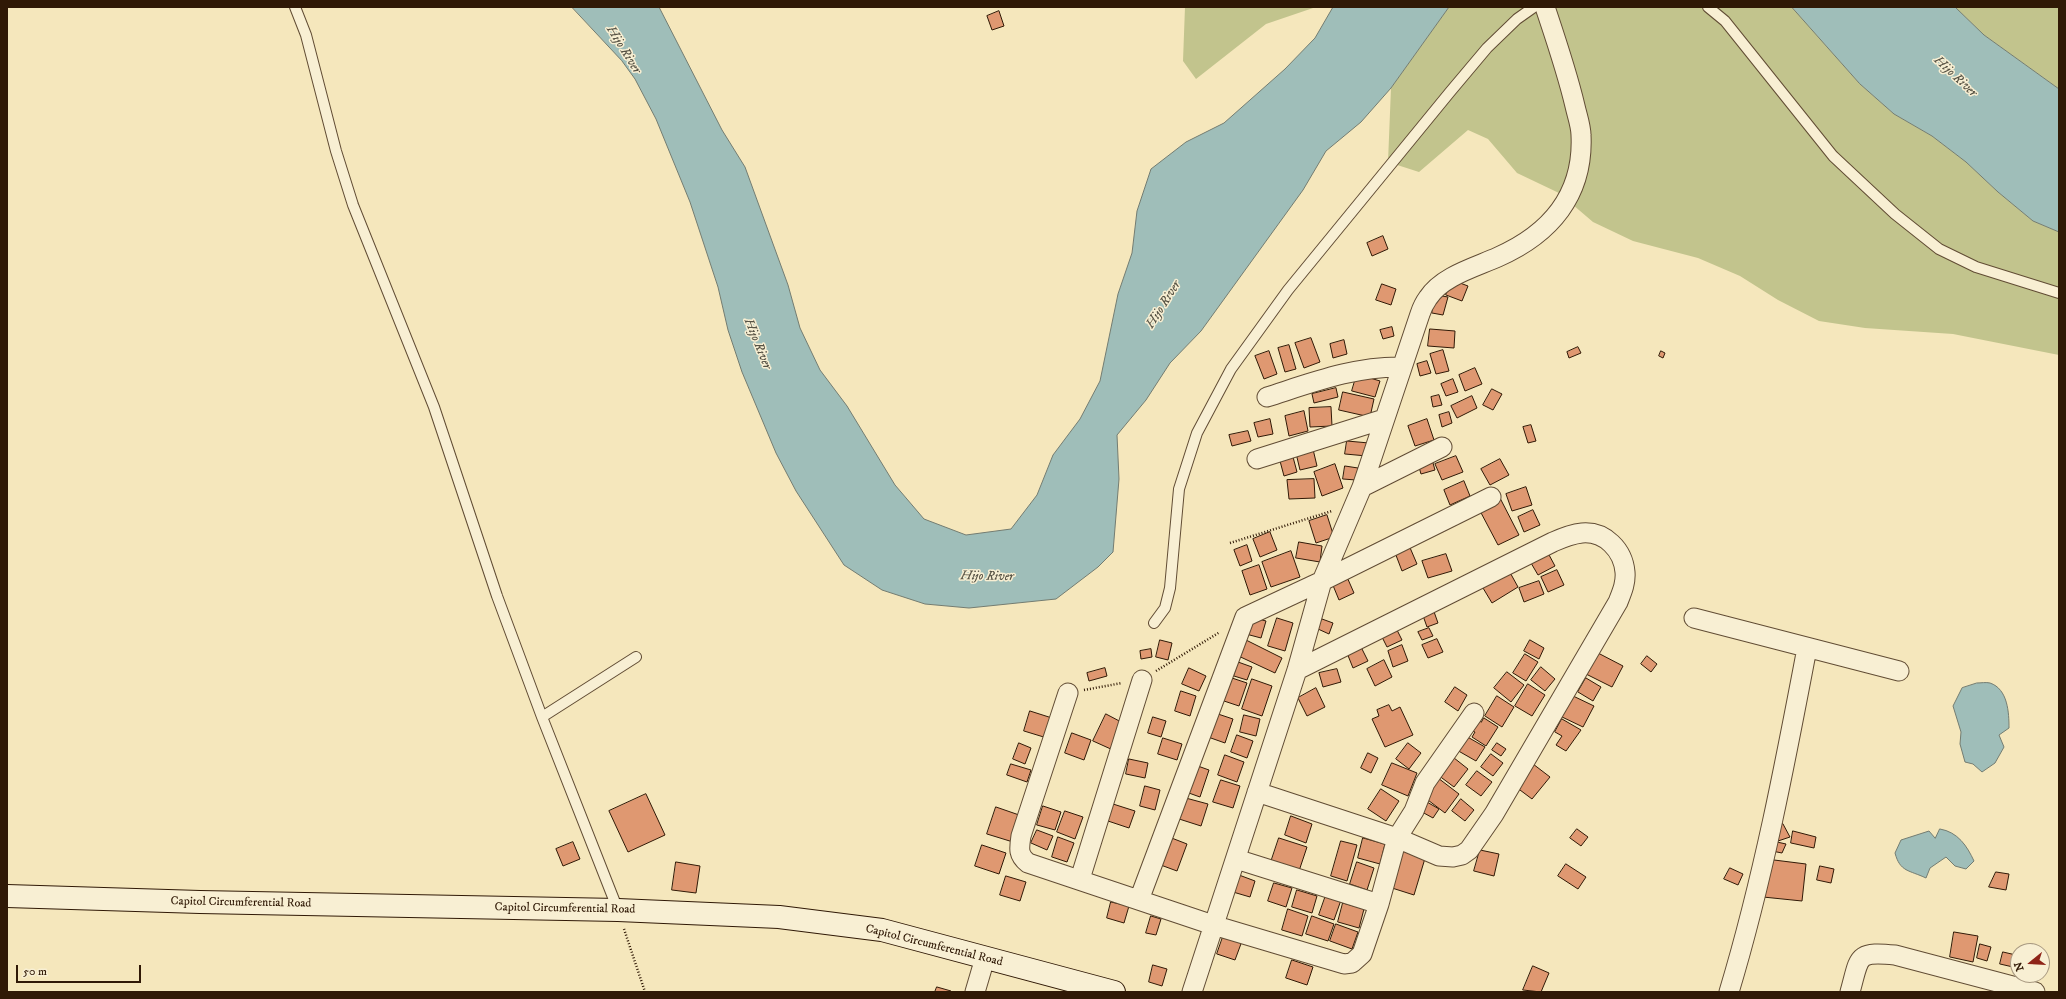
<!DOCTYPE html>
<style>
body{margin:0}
#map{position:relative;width:2066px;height:999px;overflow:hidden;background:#f5e7bc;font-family:"IM FELL DW Pica",serif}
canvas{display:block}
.frame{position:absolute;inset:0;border:8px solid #301906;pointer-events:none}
.north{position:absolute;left:2010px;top:943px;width:40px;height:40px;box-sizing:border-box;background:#f8efd3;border:1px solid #a89981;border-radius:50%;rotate:252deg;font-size:11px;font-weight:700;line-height:16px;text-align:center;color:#301906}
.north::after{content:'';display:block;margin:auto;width:14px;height:18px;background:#8f2418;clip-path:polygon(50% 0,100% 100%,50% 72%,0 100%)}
.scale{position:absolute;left:16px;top:965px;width:125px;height:18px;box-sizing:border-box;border:2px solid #301906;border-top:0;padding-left:5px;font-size:12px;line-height:14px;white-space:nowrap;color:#301906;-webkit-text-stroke:3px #f8efd3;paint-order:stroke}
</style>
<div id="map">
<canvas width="2066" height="999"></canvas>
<div class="frame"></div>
<div class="north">N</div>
<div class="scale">50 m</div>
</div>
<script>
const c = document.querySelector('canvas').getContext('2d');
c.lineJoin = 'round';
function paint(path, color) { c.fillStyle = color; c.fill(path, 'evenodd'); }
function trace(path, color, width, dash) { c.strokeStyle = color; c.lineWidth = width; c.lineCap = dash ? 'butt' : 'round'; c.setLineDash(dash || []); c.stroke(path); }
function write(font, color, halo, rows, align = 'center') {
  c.font = font + ' "IM FELL DW Pica",serif'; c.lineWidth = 3; c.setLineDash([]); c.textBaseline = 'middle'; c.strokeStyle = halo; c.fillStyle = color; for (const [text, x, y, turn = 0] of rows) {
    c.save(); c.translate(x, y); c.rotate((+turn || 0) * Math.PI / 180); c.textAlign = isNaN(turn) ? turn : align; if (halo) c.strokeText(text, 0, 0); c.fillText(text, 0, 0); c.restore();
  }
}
paint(new Path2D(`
 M1185,7H1316L1266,24L1196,79L1183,61Z
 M1449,7H1792L1860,84L1894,114L1932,136L1966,162L1998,192L2033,221L2059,232V355L1953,334L1865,328L1819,321L1778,300L1740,276L1698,258L1633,241L1593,222L1559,193L1517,173L1488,139L1468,130L1419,172L1388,162L1391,88Z
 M1955,7H2059V89L1984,35Z`), '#c2c48d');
const water = new Path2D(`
 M572,7H659L722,130L745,167L788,285L800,328L820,370L847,406L895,485L924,519L966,535L1011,529L1037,495L1053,455L1080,419L1100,381L1118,294L1132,253L1137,211L1151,169L1186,142L1224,123L1285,69L1315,38L1333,7H1449L1391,88L1361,122L1326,151L1303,190L1201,331L1170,363L1146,400L1117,435L1119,479L1113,552L1098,567L1056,599L969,608L925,604L882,590L844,565L796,491L776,453L742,372L728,330L718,287L690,202L656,119L635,79L622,61Z
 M1792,7H1955L1984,35L2059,89V232L2033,221L1998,192L1966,162L1932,136L1894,114L1860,84Z
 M1977,683C1981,683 1986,682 1990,683C2008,689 2009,713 2009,728L1999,735L2004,747L1995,763L1982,772L1973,764L1965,762L1960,744L1961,732L1953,706L1962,688Z
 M1940,829C1958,832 1967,846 1974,861L1966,869L1955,866L1946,857L1930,868L1926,878C1909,870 1900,872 1895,853L1901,840L1929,831L1935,838Z`);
paint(water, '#9fbeb9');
trace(water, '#737c71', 1);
const building = new Path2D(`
 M999,11L1004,26L992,30L987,16Z
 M1383,236L1388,249L1372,256L1367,243Z
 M1452,280L1468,286L1462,301L1446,295Z
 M1382,284L1396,289L1391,305L1376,300Z
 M1436,295L1448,297L1443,315L1432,313Z
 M1392,327L1394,336L1383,339L1380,330Z
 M1430,329L1455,331L1454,348L1428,346Z
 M1311,338L1320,362L1304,368L1295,343Z
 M1344,340L1347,354L1333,358L1330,344Z
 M1289,345L1296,369L1285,372L1278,348Z
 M1578,347L1581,353L1569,358L1567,352Z
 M1443,350L1449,371L1436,374L1430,354Z
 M1269,351L1277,374L1264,379L1255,356Z
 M1661,351L1665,353L1663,358L1659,356Z
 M1427,361L1431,373L1420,376L1417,364Z
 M1475,368L1482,384L1465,391L1459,375Z
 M1357,374L1380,381L1375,397L1352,391Z
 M1453,379L1458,392L1446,396L1441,384Z
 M1336,388L1338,397L1314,403L1312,394Z
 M1492,389L1502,394L1493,410L1483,405Z
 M1343,392L1374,399L1370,417L1339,410Z
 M1439,395L1442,405L1433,407L1431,397Z
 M1472,396L1477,408L1457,418L1451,406Z
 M1331,407L1332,426L1310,427L1309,408Z
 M1304,411L1308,431L1289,436L1285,416Z
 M1449,412L1452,423L1442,427L1439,415Z
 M1270,419L1273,434L1258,437L1254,423Z
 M1427,419L1434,440L1415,446L1408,426Z
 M1531,425L1536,441L1528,443L1523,427Z
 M1248,431L1251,441L1232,446L1229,435Z
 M1347,441L1369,443L1367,456L1345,454Z
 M1312,445L1317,466L1300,470L1295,449Z
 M1431,456L1435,470L1421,474L1417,460Z
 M1456,456L1463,472L1442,480L1435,464Z
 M1293,457L1297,472L1284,476L1280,461Z
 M1500,459L1509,475L1490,485L1481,469Z
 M1335,464L1343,488L1322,496L1314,472Z
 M1345,466L1358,468L1356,480L1343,479Z
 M1314,479L1315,498L1289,499L1287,480Z
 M1464,481L1470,496L1450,505L1444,490Z
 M1526,487L1532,505L1512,511L1506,494Z
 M1500,498L1519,535L1498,545L1479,509Z
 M1533,510L1540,525L1524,532L1518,517Z
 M1327,515L1334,537L1316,543L1309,521Z
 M1270,532L1277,550L1260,557L1253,539Z
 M1299,542L1322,546L1320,562L1296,558Z
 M1408,543L1417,564L1402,571L1394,550Z
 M1247,545L1252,561L1240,566L1234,550Z
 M1291,551L1300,577L1271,587L1262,562Z
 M1548,553L1555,566L1538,575L1531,563Z
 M1446,554L1452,571L1428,578L1422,561Z
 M1259,565L1267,589L1250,595L1242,571Z
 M1507,567L1518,587L1492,603L1480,583Z
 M1557,570L1564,585L1548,592L1541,577Z
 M1347,577L1354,593L1339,600L1332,583Z
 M1539,581L1544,594L1524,602L1519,588Z
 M1432,606L1438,623L1427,627L1421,610Z
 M1251,617L1266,621L1261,638L1246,634Z
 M1277,618L1293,623L1285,651L1268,646Z
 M1322,619L1333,623L1329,634L1318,629Z
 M1396,628L1402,640L1387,647L1381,635Z
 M1429,628L1433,636L1422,640L1418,632Z
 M1240,637L1282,658L1275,673L1232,653Z
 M1437,639L1443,652L1428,658L1422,645Z
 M1160,640L1172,643L1168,660L1156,657Z
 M1530,640L1544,648L1539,659L1524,651Z
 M1402,645L1408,661L1393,667L1388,651Z
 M1361,647L1368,661L1353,668L1347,653Z
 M1151,649L1152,657L1141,659L1140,651Z
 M1598,653L1623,666L1612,687L1586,674Z
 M1525,654L1538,662L1526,681L1513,673Z
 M1647,656L1657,664L1651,672L1641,664Z
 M1384,660L1392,677L1375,686L1367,669Z
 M1238,662L1252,667L1247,680L1234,676Z
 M1541,667L1555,679L1545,691L1531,680Z
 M1105,668L1107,676L1089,681L1087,673Z
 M1189,668L1206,676L1199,691L1182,684Z
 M1337,669L1341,682L1323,687L1319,673Z
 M1507,672L1524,685L1511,702L1494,688Z
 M1226,676L1247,683L1239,706L1218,699Z
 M1586,678L1601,687L1593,701L1578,692Z
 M1252,679L1272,686L1262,716L1242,709Z
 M1528,684L1545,695L1532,716L1515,706Z
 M1455,687L1467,695L1458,711L1445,702Z
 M1316,688L1325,707L1307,716L1298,698Z
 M1181,691L1196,696L1190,716L1175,711Z
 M1571,695L1594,706L1583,727L1560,716Z
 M1497,696L1514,707L1502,727L1485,716Z
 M1389,705L1392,711L1400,707L1413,735L1385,747L1372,719L1379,716L1377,710Z
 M1030,711L1052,718L1047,738L1024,731Z
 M1215,713L1233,719L1225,743L1208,737Z
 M1106,714L1125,724L1113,750L1093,741Z
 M1244,715L1260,719L1256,736L1240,732Z
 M1153,717L1166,721L1161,737L1148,733Z
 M1484,718L1498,727L1486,746L1472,737L1475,732L1472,731L1479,720L1481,722Z
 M1562,719L1581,730L1566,751L1556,745L1562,736L1555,732Z
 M1072,733L1091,740L1084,760L1065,753Z
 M1237,735L1253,741L1247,758L1231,752Z
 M1464,735L1485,747L1476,761L1455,749Z
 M1163,738L1182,744L1177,760L1158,754Z
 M1019,743L1031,748L1025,764L1013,759Z
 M1408,743L1421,753L1409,769L1396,759Z
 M1497,743L1506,749L1501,756L1492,750Z
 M1368,753L1378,758L1371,773L1361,768Z
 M1449,754L1468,769L1454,787L1434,772Z
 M1491,754L1503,763L1493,776L1481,767Z
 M1225,755L1244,762L1237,782L1218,775Z
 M1129,759L1148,763L1145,778L1126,774Z
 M1392,763L1417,773L1408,796L1382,785Z
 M1011,764L1031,770L1027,782L1007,775Z
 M1533,764L1550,777L1532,799L1516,787Z
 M1195,765L1209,770L1200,797L1186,792Z
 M1477,771L1492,782L1481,796L1466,785Z
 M1438,778L1459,794L1445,813L1424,797Z
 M1221,780L1240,786L1233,808L1213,802Z
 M1145,786L1160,790L1155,810L1140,806Z
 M1381,789L1399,801L1386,821L1368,809Z
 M646,794L665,835L628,852L609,811Z
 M1182,797L1208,804L1201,826L1176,818Z
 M1461,799L1474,810L1465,821L1452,811Z
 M1427,802L1439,809L1433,818L1422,812Z
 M1113,804L1135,811L1129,828L1108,821Z
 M1043,806L1061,812L1055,830L1037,825Z
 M996,807L1022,816L1013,842L987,834Z
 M1065,811L1083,817L1075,839L1057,832Z
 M1291,816L1312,824L1306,843L1285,835Z
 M1783,824L1790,837L1778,841L1777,826Z
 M1577,829L1588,837L1581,846L1570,838Z
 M1037,830L1053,836L1047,850L1031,843Z
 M1793,831L1816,837L1814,848L1791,843Z
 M1058,837L1074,843L1067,862L1052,857Z
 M1169,837L1187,844L1177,871L1158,864Z
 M1279,838L1307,847L1299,871L1271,862Z
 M1363,838L1385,844L1380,864L1358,858Z
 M1341,841L1357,845L1347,881L1331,876Z
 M573,842L580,859L563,866L556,849Z
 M1777,842L1786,844L1782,853L1772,851Z
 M982,845L1006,853L999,874L975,866Z
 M1403,848L1426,855L1414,895L1392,888Z
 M1480,850L1499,854L1494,876L1474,871Z
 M1766,859L1806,864L1802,901L1763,897Z
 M676,862L700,866L696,893L672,890Z
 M1357,862L1374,868L1367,890L1350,884Z
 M1566,864L1586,877L1578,889L1558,876Z
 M1820,866L1834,869L1831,883L1817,880Z
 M1730,868L1743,874L1738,885L1724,879Z
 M1996,872L2009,874L2006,890L1989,887Z
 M1239,875L1255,881L1250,897L1233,892Z
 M1006,876L1026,882L1020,901L1000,895Z
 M1274,883L1292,888L1286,907L1268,901Z
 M1297,890L1317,896L1312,913L1292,907Z
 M1326,895L1341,900L1334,920L1319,915Z
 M1111,902L1129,906L1124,923L1107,918Z
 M1343,903L1364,909L1359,928L1338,922Z
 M1288,909L1308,916L1302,936L1282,930Z
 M1151,916L1161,919L1156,935L1146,933Z
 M1312,916L1334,924L1328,941L1306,934Z
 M1336,924L1358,932L1352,949L1330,941Z
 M1954,932L1978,936L1973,962L1950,957Z
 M1224,934L1242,941L1235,960L1217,954Z
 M1980,944L1991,947L1987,961L1977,958Z
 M2003,952L2016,955L2013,967L2000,964Z
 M1292,960L1313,967L1307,985L1286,978Z
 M1153,965L1167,969L1162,986L1149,982Z
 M1533,966L1549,973L1541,992L1523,990Z
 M937,987L951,991V992H935Z`);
paint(building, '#df9871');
trace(building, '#301906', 1);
const service = new Path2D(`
 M295,7L306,35L336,151L353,205L434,407L497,596L542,717L618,910
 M1708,7L1725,21L1833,156L1895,214L1939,249L1976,267L2059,293
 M1154,623L1165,608L1170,588L1179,489L1197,433L1231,369L1288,290L1450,92L1487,48L1517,19L1534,7
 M542,717L636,657`);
const minor = new Path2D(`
 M1267,397C1311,383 1355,366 1402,367
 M1257,459L1384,419
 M1362,487L1442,447
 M1694,618L1899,671
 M1068,693L1021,836C1019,849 1018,855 1028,863L1213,925L1344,964L1352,963L1362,954L1379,904L1397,838L1414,811L1425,783L1474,713
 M1257,792L1397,838L1439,856L1453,857L1462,855L1469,850L1494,814L1618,602C1622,592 1626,583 1625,572C1623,550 1605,531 1582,533C1572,534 1562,538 1553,542L1297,670
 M1236,859L1379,904
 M1080,879L1142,680
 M1139,900L1245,617L1322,581L1491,497
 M975,992L985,958
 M1192,992L1297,670L1322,581L1362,487L1420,314C1422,308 1425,302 1428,298C1442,276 1476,267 1498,257C1550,234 1584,195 1581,135C1581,126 1577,115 1575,106C1567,72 1556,40 1545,7
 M1729,992C1763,879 1785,764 1807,648
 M1850,992C1860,957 1855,951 1895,955L2035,992`);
const secondary = new Path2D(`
 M7,896L200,902L618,910L779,917L882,930L1114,992`);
trace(service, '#614c34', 12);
trace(minor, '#614c34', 21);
trace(secondary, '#301906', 24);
trace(new Path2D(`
 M1230,543L1332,511
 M1156,671L1220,632
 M1084,690L1122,683
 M624,929L645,992`), '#301906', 2.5, [1, 2]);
trace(service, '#f8efd3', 10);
trace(minor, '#f8efd3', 19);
trace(secondary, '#f8efd3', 22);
write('12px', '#301906', '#f8efd3', [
 ["Capitol Circumferential Road",241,903,1],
 ["Capitol Circumferential Road",565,909,1],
 ["Capitol Circumferential Road",934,946,14]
]);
write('italic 13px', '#575345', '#f8efd3', [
 ["Hijo River",623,50,58],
 ["Hijo River",1955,77,43],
 ["Hijo River",1164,305,-58],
 ["Hijo River",757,344,68],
 ["Hijo River",987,577,1]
]);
</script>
